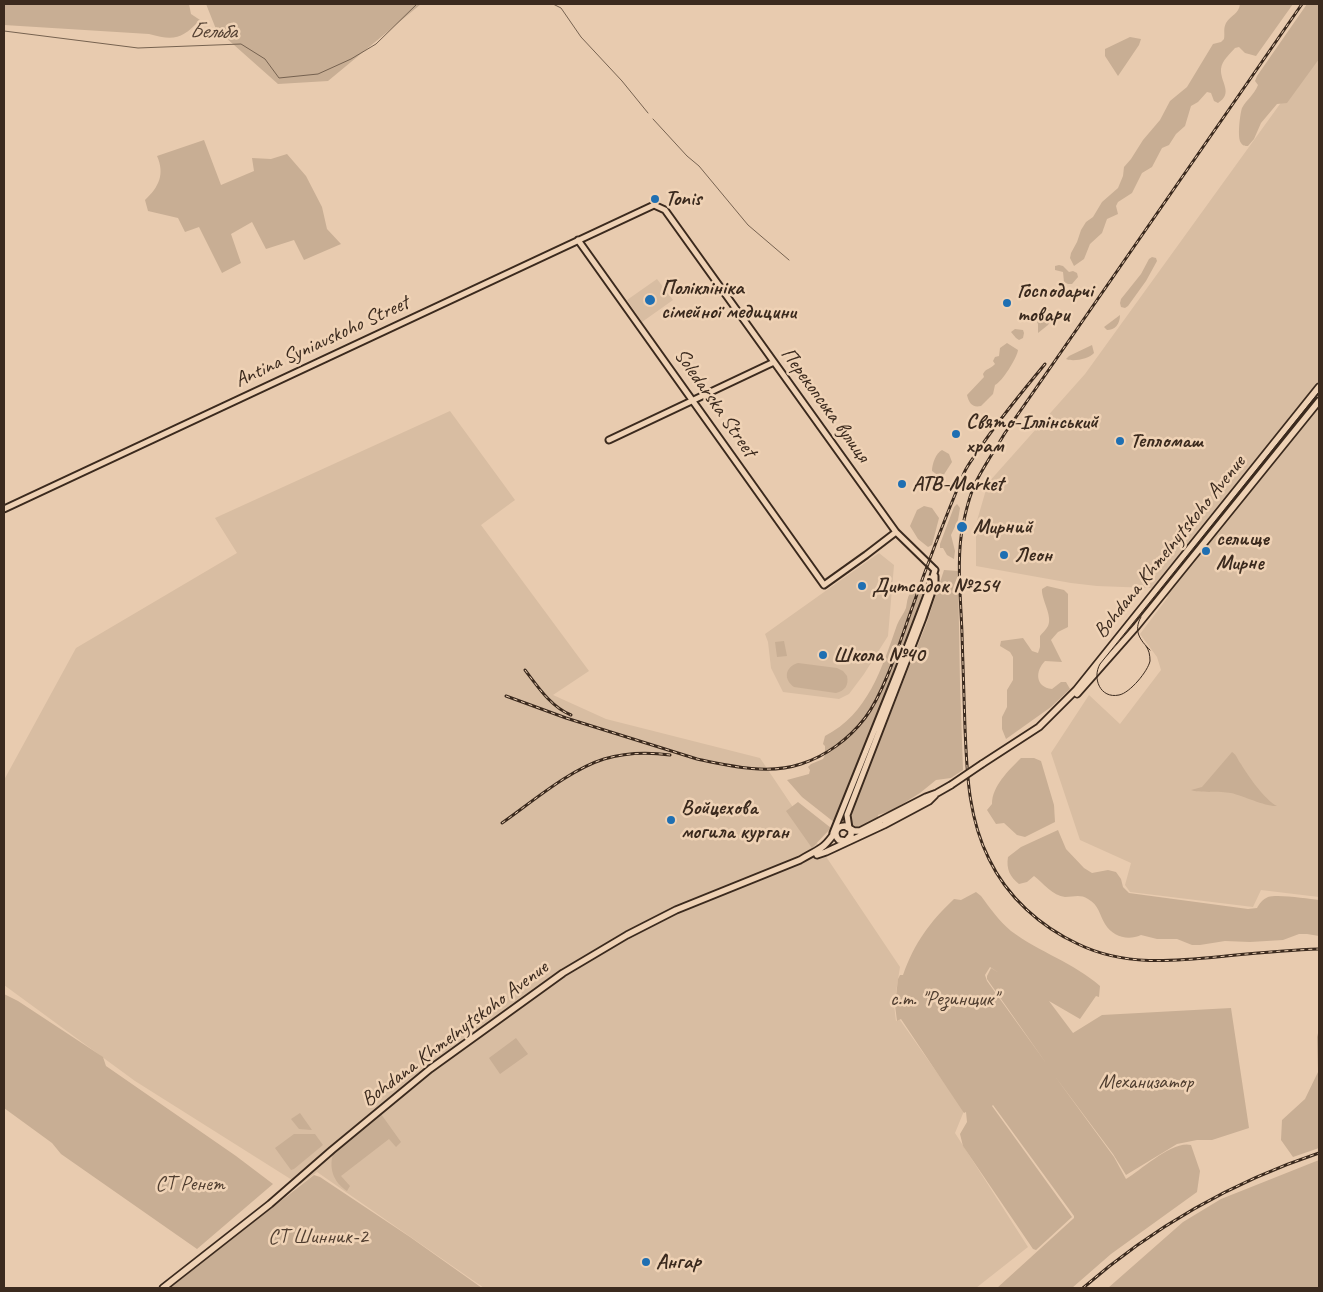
<!DOCTYPE html>
<meta charset="utf-8">
<style>
body{margin:0}
#map{position:relative;width:1323px;height:1292px;overflow:hidden;background:#e8cbaf;font-family:Caveat,sans-serif}
canvas{display:block}
.frame{position:absolute;inset:0;border:5px solid #3b2a1e;pointer-events:none}
</style>
<div id="map">
<canvas width="1323" height="1292"></canvas>
<div class="frame"></div>
</div>
<script>
const c = document.querySelector('canvas').getContext('2d');
c.lineJoin = 'round';
function paint(path, color) { c.fillStyle = color; c.fill(path, 'evenodd'); }
function trace(path, color, width, dash) { c.strokeStyle = color; c.lineWidth = width; c.lineCap = dash ? 'butt' : 'round'; c.setLineDash(dash || []); c.stroke(path); }
function write(font, color, halo, rows, align = 'center') {
  c.font = font + ' Caveat,sans-serif'; c.lineWidth = 5; c.setLineDash([]); c.textBaseline = 'middle'; c.strokeStyle = halo; c.fillStyle = color; for (const [text, x, y, turn = 0] of rows) {
    c.save(); c.translate(x, y); c.rotate((+turn || 0) * Math.PI / 180); c.textAlign = isNaN(turn) ? turn : align; if (halo) c.strokeText(text, 0, 0); c.fillText(text, 0, 0); c.restore();
  }
}
paint(new Path2D(`
 M1319,50V897L1261,890L1253,907L1130,892L1125,885L1131,863L1080,840L1051,753L1089,695L1120,724L1161,670L1157,657L1140,634L1168,597L1150,588L1097,586L1071,583L976,566V524L988,483L1085,374Z
 M657,279L673,300L642,322L627,300Z
 M450,411L515,500L481,525L589,671L553,695L606,719L760,758L900,967L894,1005L896,1021L900,1020L964,1111L955,1133L1028,1247L976,1288H484L317,1172L300,1185L135,1081L4,985V780L76,648L237,553L215,518Z
 M879,553L894,565L888,636L864,674L849,694L839,699L783,692L771,668L768,642L765,634Z`), '#d8bda2');
paint(new Path2D(`
 M4,4H189L191,14L200,20C182,39 174,41 149,34L4,25Z
 M206,4H421L328,81L278,84L216,29Z
 M1240,4H1293L1256,56L1245,53L1239,47L1235,48C1230,54 1222,60 1221,69C1220,82 1234,93 1218,103L1214,101L1211,93L1207,92L1198,102L1191,106L1185,126L1176,134L1169,145L1162,148L1152,167L1142,173L1132,193L1118,202L1116,206L1118,214L1107,219L1102,233L1090,244L1084,259L1074,266L1070,258L1071,253L1077,242L1081,230L1086,222L1093,217L1102,202L1118,188L1123,176L1124,167L1131,159L1143,140L1160,120L1170,101L1187,87L1213,44L1221,42L1224,39C1225,33 1223,29 1226,23C1231,15 1239,14 1240,4Z
 M1307,4H1319V59L1287,103L1277,104L1261,123L1254,139L1248,146C1245,146 1243,146 1241,143C1237,138 1240,114 1242,108C1247,99 1254,95 1258,85L1255,81L1257,76Z
 M1130,37L1141,39L1139,45L1118,76L1105,56V49Z
 M204,140L221,185L254,171L252,158L271,159L287,154L306,176L322,207L327,229L341,244L304,260L294,240L266,249L252,222L231,234L241,263L222,273L199,227L185,232L178,218L148,211L145,200C159,187 165,174 157,156Z
 M1152,257L1156,258L1157,261L1146,281L1128,306L1125,308L1121,307L1120,303L1121,299L1141,274L1149,259Z
 M1059,265L1063,266L1069,272L1073,271L1077,273L1078,277L1072,284H1068L1064,282L1063,272L1055,270V266Z
 M1044,309H1048L1054,315L1048,325L1038,333V324L1034,316L1036,312Z
 M1120,315C1120,324 1115,330 1107,330L1104,327Z
 M1015,329L1023,330L1024,333L1023,338L1019,340L1016,338L1011,332Z
 M1007,343L1018,350C1017,358 1002,382 995,385L993,394L981,406C972,408 969,403 967,395L984,377L983,374C986,368 991,369 995,364L993,361L995,357L999,356L1000,348Z
 M1092,345L1094,353C1089,359 1073,362 1066,359L1069,356Z
 M942,450L949,454L952,462L943,476H939L932,471C932,464 936,453 942,450Z
 M957,504L960,508L958,520L951,535L955,551L954,559L947,555L943,548H940V544L954,507Z
 M924,506L932,508L939,518L932,545L928,547L918,539L910,526L917,510Z
 M944,570L958,571L960,683L963,770L951,778L936,780L920,793L893,810L878,815V820L859,830C850,828 850,821 851,813L927,622Z
 M1047,586L1064,590L1068,594V627L1058,632L1051,640L1062,662L1045,661C1035,671 1035,687 1052,689L1061,682H1066L1070,689L1051,707L1006,739L1002,729V717L1007,707V690L1013,680V657L1010,652L1000,646L1001,641L1023,638L1032,651L1038,653L1040,647V636C1042,633 1046,630 1048,626C1053,616 1041,599 1042,589Z
 M926,587L924,601L851,780L835,823L802,797L787,780L809,774L810,770L808,767L811,764L823,759L825,755V746L823,744L825,736C868,714 882,668 897,625C899,619 904,614 906,608C907,603 907,598 910,593L917,588Z
 M784,641L787,656L777,657L775,642Z
 M798,663L837,668L843,671L847,676C849,685 845,691 836,693L794,687C783,679 785,667 798,663Z
 M1232,752C1237,755 1237,759 1241,764C1248,776 1265,800 1277,806C1266,807 1244,796 1231,793C1220,791 1198,793 1191,790L1202,787Z
 M1021,758H1034L1041,761L1054,805L1055,822L1025,837L1017,835L1004,823L996,824L987,810L992,804C992,786 1009,770 1021,758Z
 M798,802L831,828L812,848L786,811Z
 M1058,830L1066,849L1084,868L1092,873L1108,870L1116,872L1121,879L1123,887L1129,893L1248,909L1257,908C1259,904 1263,899 1268,897C1279,894 1308,899 1319,900V936L1307,934H1299L1283,940L1250,942L1225,941L1200,945H1192L1177,939H1157L1141,935C1128,941 1113,937 1105,924C1099,914 1099,905 1088,899C1080,894 1074,897 1065,897C1053,896 1043,883 1034,876L1027,882L1019,884C1010,877 1006,869 1008,857L1021,847Z
 M976,892L981,896C990,908 999,921 1011,931C1039,952 1074,963 1100,986L1099,997L1096,996L1080,1019L1049,1001L1073,1033L1102,1015L1231,1008L1249,1128L1212,1140H1197L1177,1144L1126,1175L1113,1154L1054,1075L1114,1157L1126,1179C1141,1170 1173,1140 1191,1145L1200,1171L1197,1192L1111,1254L1072,1288H997L1074,1218V1216L993,1105L992,1106L1072,1217L1036,1250L1033,1249L963,1146L960,1134L967,1122L966,1112L964,1113L901,1019L897,1021L895,1005L898,979L900,975H903C915,942 929,923 954,899L961,900ZM990,967L999,973L991,968L987,976V979L1046,1063L987,981L985,975Z
 M4,994L18,1001L103,1057L106,1066L236,1156L273,1184L197,1249L61,1154L52,1143L4,1108Z
 M1319,1029V1148L1293,1157L1281,1140L1282,1120L1305,1099L1318,1072L1317,1037Z
 M516,1038L528,1054L500,1074L489,1058Z
 M300,1113L312,1130L299,1129L291,1119Z
 M378,1114H381L401,1142L396,1147L389,1139L341,1176L350,1186L347,1191C333,1182 328,1167 334,1151Z
 M294,1134H315L323,1145L294,1169L291,1170L275,1148Z
 M1319,1160V1288H1108L1183,1222L1221,1199Z
 M314,1175L320,1177L410,1237L482,1288H170Z`), '#c8ae94');
trace(new Path2D(`
 M553,4L561,8L581,37L622,81L648,113
 M4,31L138,48L241,44L265,59L279,78L318,74L351,59L376,44L417,4
 M653,119L687,156L699,166L748,225L789,260`), '#766250', 1);
const tertiary = new Path2D(`
 M578,240L824,585L866,555L896,532
 M609,440L774,362
 M4,509L654,205L665,210L896,532L935,570
 M849,828L847,815L923,618L935,583V576
 M833,833L898,671L927,595L935,570`);
const secondary = new Path2D(`
 M1077,694L1137,626L1319,401
 M982,764L1039,727L1076,690L1319,387
 M851,830V835L846,841L839,840C833,834 836,826 845,826L854,831H860L926,797L937,793L951,785
 M817,855L826,852L884,825L929,801L935,795
 M163,1288L270,1204L332,1150L430,1069L563,973L627,935L676,910L800,860C820,848 823,850 836,831`);
trace(tertiary, '#3b2a1e', 9);
trace(secondary, '#3b2a1e', 9);
trace(tertiary, '#efd2b5', 5);
trace(secondary, '#efd2b5', 5.5);
trace(new Path2D(`
 M1141,617C1133,631 1140,640 1150,650
 M1146,646C1149,650 1150,655 1150,661C1148,671 1130,693 1119,695C1100,699 1092,678 1100,664L1319,392`), '#3b2a1e', 1);
const rail = new Path2D(`
 M1302,4L1005,433C996,448 986,463 978,478C970,492 966,510 963,525C956,558 961,600 962,634C963,666 964,697 965,728C967,773 968,817 989,859C1007,897 1041,927 1078,944C1125,967 1176,961 1226,956C1257,953 1288,950 1319,949
 M525,670C538,687 551,707 571,715
 M506,696L566,718L697,759C730,766 768,775 801,764C826,756 849,739 865,718C884,693 900,642 911,611C927,565 945,518 964,473C968,464 975,456 980,448C1000,418 1023,391 1045,364
 M502,823C532,802 569,770 604,759C624,753 649,752 670,755
 M1083,1288C1152,1228 1232,1182 1319,1153`);
trace(rail, '#3b2a1e', 3);
trace(rail, '#efd2b5', 1, [4]);
const secondaryBridge = new Path2D(`
 M951,785L982,764`);
trace(secondaryBridge, '#3b2a1e', 9, []);
trace(secondaryBridge, '#efd2b5', 5.5);
for (const [x, y, r, color] of [
 [655,199,5,"#1f6fb2"],
 [650,300,6,"#1f6fb2"],
 [1007,303,5,"#1f6fb2"],
 [956,434,5,"#1f6fb2"],
 [1120,441,5,"#1f6fb2"],
 [902,484,5,"#1f6fb2"],
 [962,527,6,"#1f6fb2"],
 [1206,551,5,"#1f6fb2"],
 [1004,555,5,"#1f6fb2"],
 [862,586,5,"#1f6fb2"],
 [823,655,5,"#1f6fb2"],
 [671,820,5,"#1f6fb2"],
 [646,1262,5,"#1f6fb2"]
]) { const dot = new Path2D(); dot.arc(x, y, r, 0, 2 * Math.PI); c.fillStyle = color; c.fill(dot); trace(dot, '#efd2b5', 2); }
write('bold 21px', '#3b2a1e', '#efd2b5', [
 ["Tonis",665,199],
 ["Поліклініка",661,288],
 ["сімейної медицини",661,312],
 ["Господарчі",1017,291],
 ["товари",1017,315],
 ["Свято-Іллінський",966,422],
 ["храм",966,446],
 ["Тепломаш",1130,441],
 ["ATB-Market",912,484],
 ["Мирний",973,527],
 ["селище",1216,539],
 ["Мирне",1216,563],
 ["Леон",1014,555],
 ["Дитсадок №254",872,586],
 ["Школа №40",833,655],
 ["Войцехова",681,808],
 ["могила курган",681,832],
 ["Ангар",656,1262]
], 'left');
write('21px', '#3b2a1e', '#efd2b5', [
 ["Antina Syniavskoho Street",322,342,-25],
 ["Soledarska Street",715,403,55],
 ["Перекопська вулиця",825,405,54],
 ["Bohdana Khmelnytskoho Avenue",1170,547,-51],
 ["Bohdana Khmelnytskoho Avenue",455,1034,-37]
]);
write('21px', '#503e30', '#efd2b5', [
 ["с.т. \"Резинщик\"",944,999],
 ["Механизатор",1146,1082],
 ["СТ Ренет",190,1184],
 ["СТ Шинник-2",318,1237]
]);
write('italic 22px', '#544133', '#efd2b5', [
 ["Бельба",213,32,1]
]);
</script>
